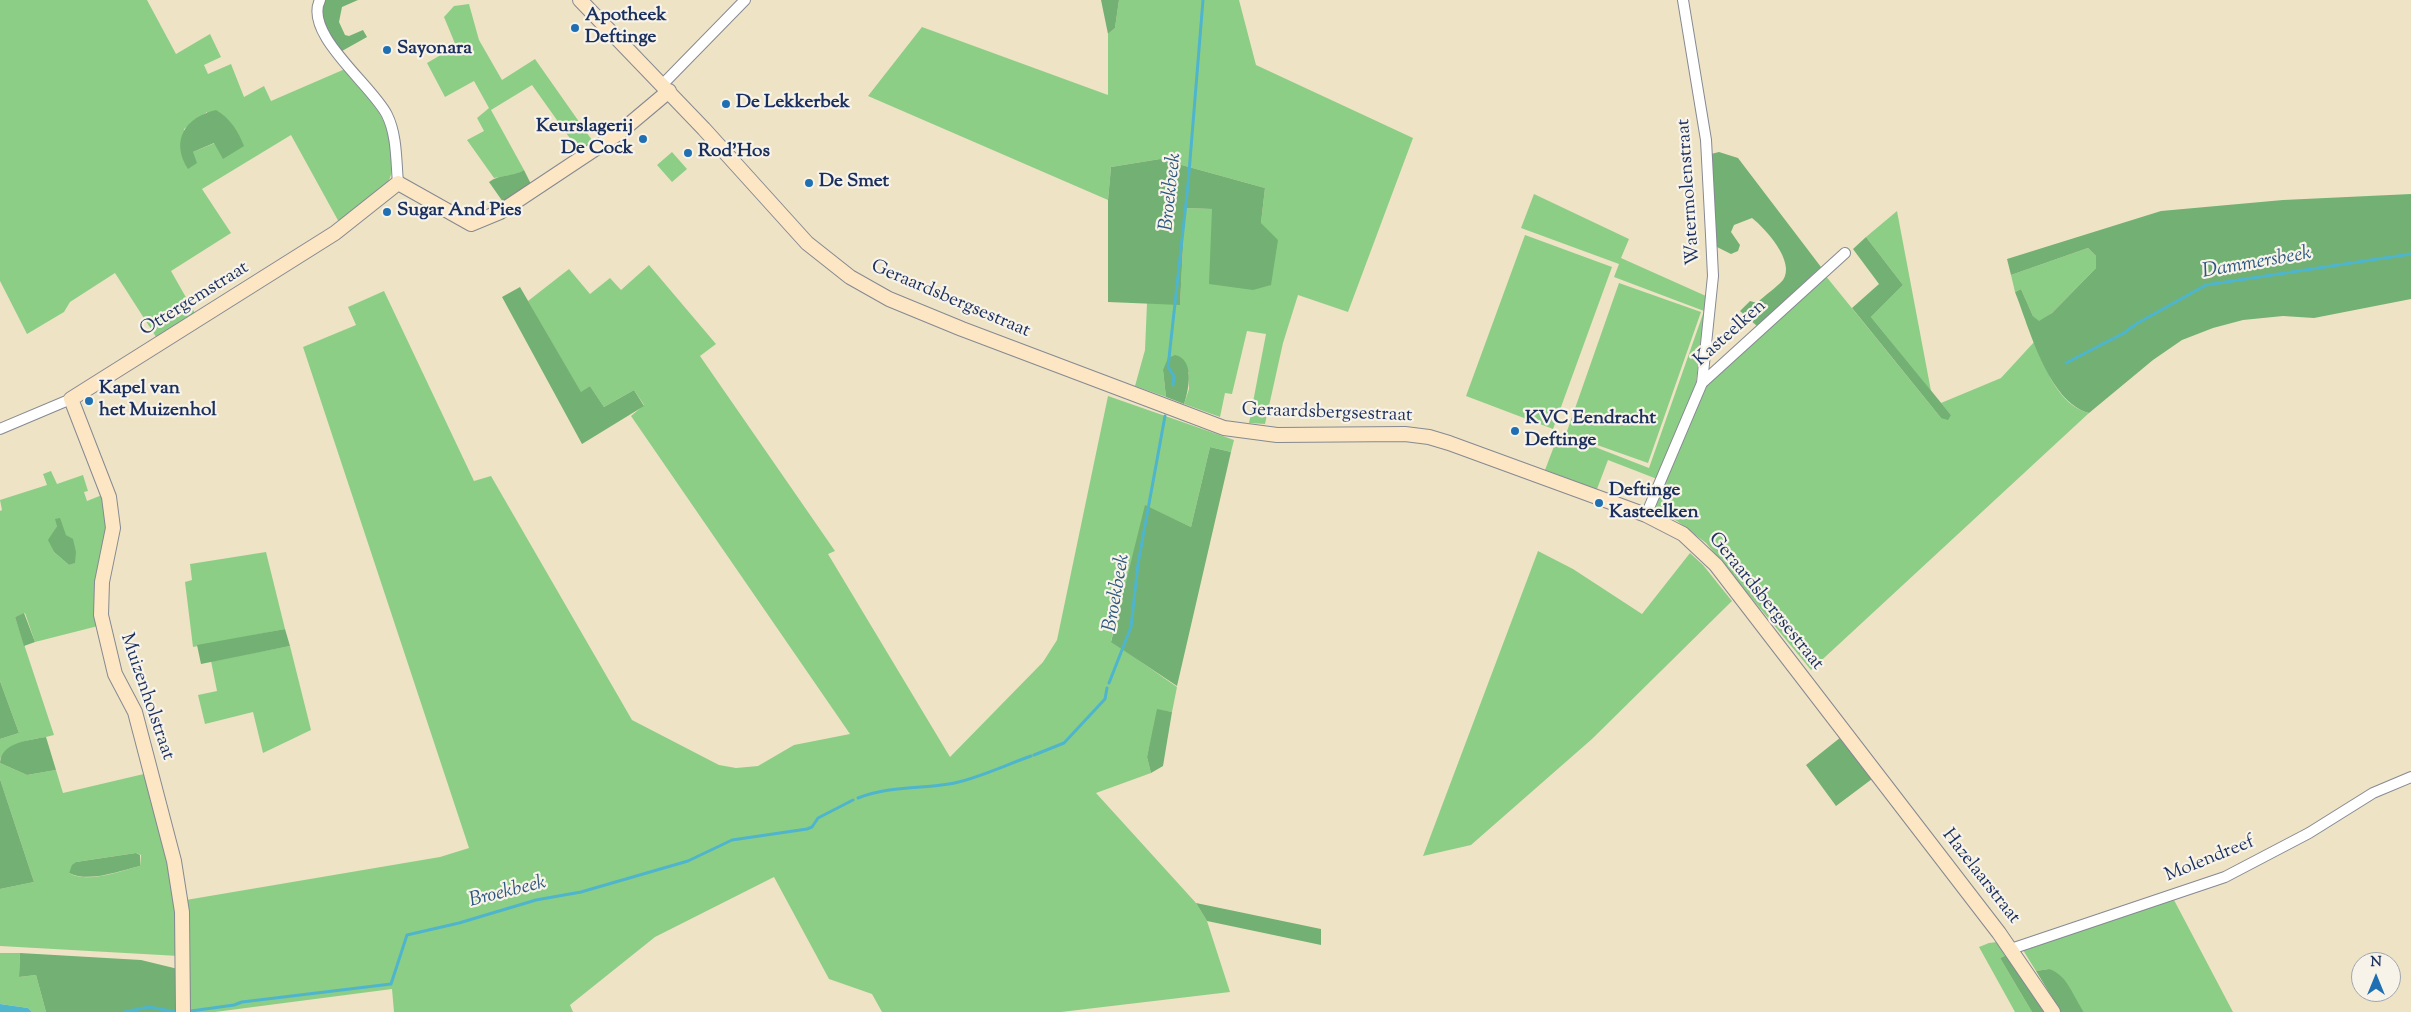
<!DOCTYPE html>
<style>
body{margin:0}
#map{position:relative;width:2411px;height:1012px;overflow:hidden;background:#efe3c6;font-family:"Sorts Mill Goudy",serif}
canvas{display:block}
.north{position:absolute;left:2351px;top:952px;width:50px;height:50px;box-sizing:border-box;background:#f7f3e8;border:1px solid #9fa5b1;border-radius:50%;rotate:0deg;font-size:14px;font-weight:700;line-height:20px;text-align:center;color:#1b2f5e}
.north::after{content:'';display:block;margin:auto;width:18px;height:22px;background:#1f6fb2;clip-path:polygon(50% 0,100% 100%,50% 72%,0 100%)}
</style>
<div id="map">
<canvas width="2411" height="1012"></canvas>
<div class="north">N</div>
</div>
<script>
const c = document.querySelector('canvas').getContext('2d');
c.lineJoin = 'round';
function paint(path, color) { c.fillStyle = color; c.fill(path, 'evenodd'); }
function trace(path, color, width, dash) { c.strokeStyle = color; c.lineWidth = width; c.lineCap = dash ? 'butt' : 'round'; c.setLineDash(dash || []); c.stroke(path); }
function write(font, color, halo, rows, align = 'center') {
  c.font = font + ' "Sorts Mill Goudy",serif'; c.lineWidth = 4.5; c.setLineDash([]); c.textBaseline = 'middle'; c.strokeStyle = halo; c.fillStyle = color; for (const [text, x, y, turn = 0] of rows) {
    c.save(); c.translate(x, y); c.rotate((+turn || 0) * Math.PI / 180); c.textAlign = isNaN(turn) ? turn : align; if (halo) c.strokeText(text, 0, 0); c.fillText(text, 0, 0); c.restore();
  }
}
paint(new Path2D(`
 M0,0H147L176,54L210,34L221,57L204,65L208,74L231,64L244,97L264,86L271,101L345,69C368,97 390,117 392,155C392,167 393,176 386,185L340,224L291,135L202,189L231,233L171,271L196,315L158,340L115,273L70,302L64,312L27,334L0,281ZM207,112L215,143L193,152L184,129Z
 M1119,0H1239L1256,65L1413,138L1348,312L1298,295L1283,343L1265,424L1249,423L1266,334L1247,331L1232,394L1225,393L1220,417L1184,404L1189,389V372L1163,370L1166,397L1135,386L1145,350L1147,303L1180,304L1185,208L1212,209L1261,223L1265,188L1160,159L1111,167L1108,200L868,96L922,27L1108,95V34L1115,28Z
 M469,4L479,40L502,80L535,59L594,143L579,151L532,85L491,110L524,170L517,174L494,178L467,140L484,131L477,118L489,108L474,81L445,97L427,63L456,46L444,17L454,6Z
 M672,152L687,169L672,182L657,165Z
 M1534,194L1629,239L1621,258L1706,296L1696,383L1657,479L1608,460L1597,489L1545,470L1559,433L1649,468L1704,311L1614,277L1619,264L1521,228Z
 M1897,211L1931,391L1871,317L1903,285L1866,237Z
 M1525,235L1612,267L1553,429L1466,396Z
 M2088,248L2096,256V268L2052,313L2039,322L2033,316L2021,289L2015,292L2011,275Z
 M649,265L716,344L700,356L835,551L828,554L950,757L1043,662L1057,640L1108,396L1234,440L1231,452L1210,447L1191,527L1146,506L1111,641L1177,687L1172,712L1158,710L1147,757L1151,773L1096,793L1196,903L1207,921L1230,992L1061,1012H882L872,994L829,979L774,877L655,937L570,1005L573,1012H394L392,989L215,1012H189L186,900L440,857L469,848L303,347L356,325L348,307L384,291L474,481L491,476L632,720L719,765L736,768L758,766L794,745L850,734L631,416L644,405L634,390L604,407L590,386L581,393L528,301L569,269L590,294L610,278L621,290Z
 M1825,275L1941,418L1951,415L1941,403L2001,378L2035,341C2045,368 2058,405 2089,413L1811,670L1706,543L1677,521L1657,512L1656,504L1707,385Z
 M1619,283L1701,312L1648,463L1566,434Z
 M51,471L57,484L83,475L88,491L84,492L87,501L102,495L108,525L98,626L35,642L25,613L15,617L54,735C32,741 14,738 0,759V739L19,733L0,681V511L2,510L0,500L47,485L43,474ZM57,526L66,535L74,563L69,565L54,552L49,540Z
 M1538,551L1573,569L1642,614L1690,553L1703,565L1732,601L1592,739L1471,845L1423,856Z
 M266,552L285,629L193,647L185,582L192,580L190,564Z
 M290,646L311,730L263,753L253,712L205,724L198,695L217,691L211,661Z
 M0,763L27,775L56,770L63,793L148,773L177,897L179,956L0,946V889L34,882L0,779ZM136,853L141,855L140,866C120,871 87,884 69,873L76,862Z
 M2174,900L2233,1012H2084L2049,969L2036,971L2023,950Z
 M1997,942L2002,945L2009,954L2000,958L2032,1012H2015L1979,947L1989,943Z
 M0,953H20L19,977L36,975L46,1012H32L28,1008L0,1004Z`), '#8dce86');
paint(new Path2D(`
 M324,0H358L342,7L339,22L345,35L349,36L363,30L367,37L342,51C331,35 318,21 324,0Z
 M1101,0H1119L1115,28L1108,34Z
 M216,110C231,119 238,131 244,146L223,159L214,143L193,152L197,163L188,169C170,141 185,117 216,110Z
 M1719,152L1738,158L1821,267L1757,326L1740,311L1750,301L1757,303C1765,295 1776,288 1783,280C1796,262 1765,228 1752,218L1734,225L1731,232L1740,245L1738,251L1731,254L1717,247L1711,154Z
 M1160,159L1265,188L1261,223L1278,240L1271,285L1253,290L1209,284L1212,209L1185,208L1180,305L1108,302V200L1111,167Z
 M524,170L531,184L503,202L489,182C499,174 513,177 524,170Z
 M2411,194V299L2314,318L2283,316L2243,320L2213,328L2182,340L2153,360L2089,413C2048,402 2029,327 2015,292L2021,289L2033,316L2039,321L2052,313L2096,268V256L2088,248L2011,275L2007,259L2161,211L2283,200Z
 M1866,237L1903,285L1871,317L1951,415L1948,420L1941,418L1852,308L1879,284L1853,249Z
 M520,287L581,392L590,386L604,407L634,390L644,406L582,444L502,297Z
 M1175,355C1195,359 1189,390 1184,404L1166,397L1163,370L1168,358Z
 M1210,447L1231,452L1177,686L1111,642L1145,505L1191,527Z
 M60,518L66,535L73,539L76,552L75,563L69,565L54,552L48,540L57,526L55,519Z
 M24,613L35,642L24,646L15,617Z
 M285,629L290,646L201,664L197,645Z
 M0,681L19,733L0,739Z
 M1157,709L1172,712L1163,766L1151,773L1147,757Z
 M46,737L56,770L27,775L0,763C1,742 30,740 46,737Z
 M1841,737L1872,779L1836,806L1806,765Z
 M0,779L34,882L0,889Z
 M136,853L140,855V866C119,871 89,883 69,873L72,865L76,862Z
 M1196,903L1321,929V945L1207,921Z
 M20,953L141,960L178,969V1012H46L36,975L19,977Z
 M2009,954L2046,1012H2032L2000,958Z
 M2049,969C2068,975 2073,997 2084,1012H2061L2036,971Z`), '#72b173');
paint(new Path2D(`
 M0,1004L28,1008L32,1012H0Z`), '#4fb5cd');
trace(new Path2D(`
 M2066,363L2124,333L2136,324L2206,285L2411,254
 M1173,385L1174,376L1168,367L1188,185L1203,0
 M1109,683L1131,627L1138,564L1165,416
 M1034,755L1064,743L1105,699L1107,688
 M858,798C888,786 919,789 949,784C972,781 1008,764 1031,756
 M191,1011L234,1005L242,1002L391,984L407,935L459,923L536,900L581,892L688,861L732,840L807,829L812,827L818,818L853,800
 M124,1012L149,1007L177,1012`), '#4fb5cd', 3);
const street = new Path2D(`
 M320,0C303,34 373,86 387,115C397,135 396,161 398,183
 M1683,0L1706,140L1711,235L1713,276L1702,383
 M662,85L745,0
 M0,429L71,399
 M1646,515L1702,383L1845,253
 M2011,949L2225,877L2309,833L2373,793L2411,777`);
const secondary = new Path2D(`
 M580,0L704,129L807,243L850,277L889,299L962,329L1224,428L1277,435L1405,434L1429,437L1449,443L1646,515L1683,534L1716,565L1999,933L2053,1012
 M183,1012L182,912L174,861L135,712L115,674L101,615L102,582L113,528L109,497L71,399L335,233L398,183L471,224L500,212L619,133L669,91`);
trace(street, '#858992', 12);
trace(secondary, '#858992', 16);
trace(street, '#fff', 10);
trace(secondary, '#fce6c4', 14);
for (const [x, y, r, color] of [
 [575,28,5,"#1f6fb2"],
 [387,50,5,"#1f6fb2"],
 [726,104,5,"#1f6fb2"],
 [643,139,5,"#1f6fb2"],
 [688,153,5,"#1f6fb2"],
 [809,183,5,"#1f6fb2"],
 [387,212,5,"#1f6fb2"],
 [89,401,5,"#1f6fb2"],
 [1515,431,5,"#1f6fb2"],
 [1599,503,5,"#1f6fb2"]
]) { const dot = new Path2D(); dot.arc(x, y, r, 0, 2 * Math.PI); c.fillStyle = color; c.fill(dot); trace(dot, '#f7f3e8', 2); }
write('bold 19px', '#1b2f5e', '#f7f3e8', [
 ["Apotheek",585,17],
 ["Deftinge",585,39],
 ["Sayonara",397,50],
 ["De Lekkerbek",736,104],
 ["Keurslagerij",633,128,"right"],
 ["De Cock",633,150,"right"],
 ["Rod'Hos",698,153],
 ["De Smet",819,183],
 ["Sugar And Pies",397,212],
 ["Kapel van",99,390],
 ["het Muizenhol",99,412],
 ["KVC Eendracht",1525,420],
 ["Deftinge",1525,442],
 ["Deftinge",1609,492],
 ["Kasteelken",1609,514]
], 'left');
write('19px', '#1b2f5e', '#f7f3e8', [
 ["Watermolenstraat",1690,192,-94],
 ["Ottergemstraat",195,300,-32],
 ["Geraardsbergsestraat",950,300,23],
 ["Kasteelken",1731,334,-42],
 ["Geraardsbergsestraat",1327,414,2],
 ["Geraardsbergsestraat",1765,602,51],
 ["Muizenholstraat",146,697,71],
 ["Molendreef",2210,860,-22],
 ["Hazelaarstraat",1980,877,52]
]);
write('italic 20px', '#2b577f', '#f7f3e8', [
 ["Broekbeek",1172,192,-84],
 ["Dammersbeek",2257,264,-10],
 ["Broekbeek",1118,593,-80],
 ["Broekbeek",508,893,-14]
]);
</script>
